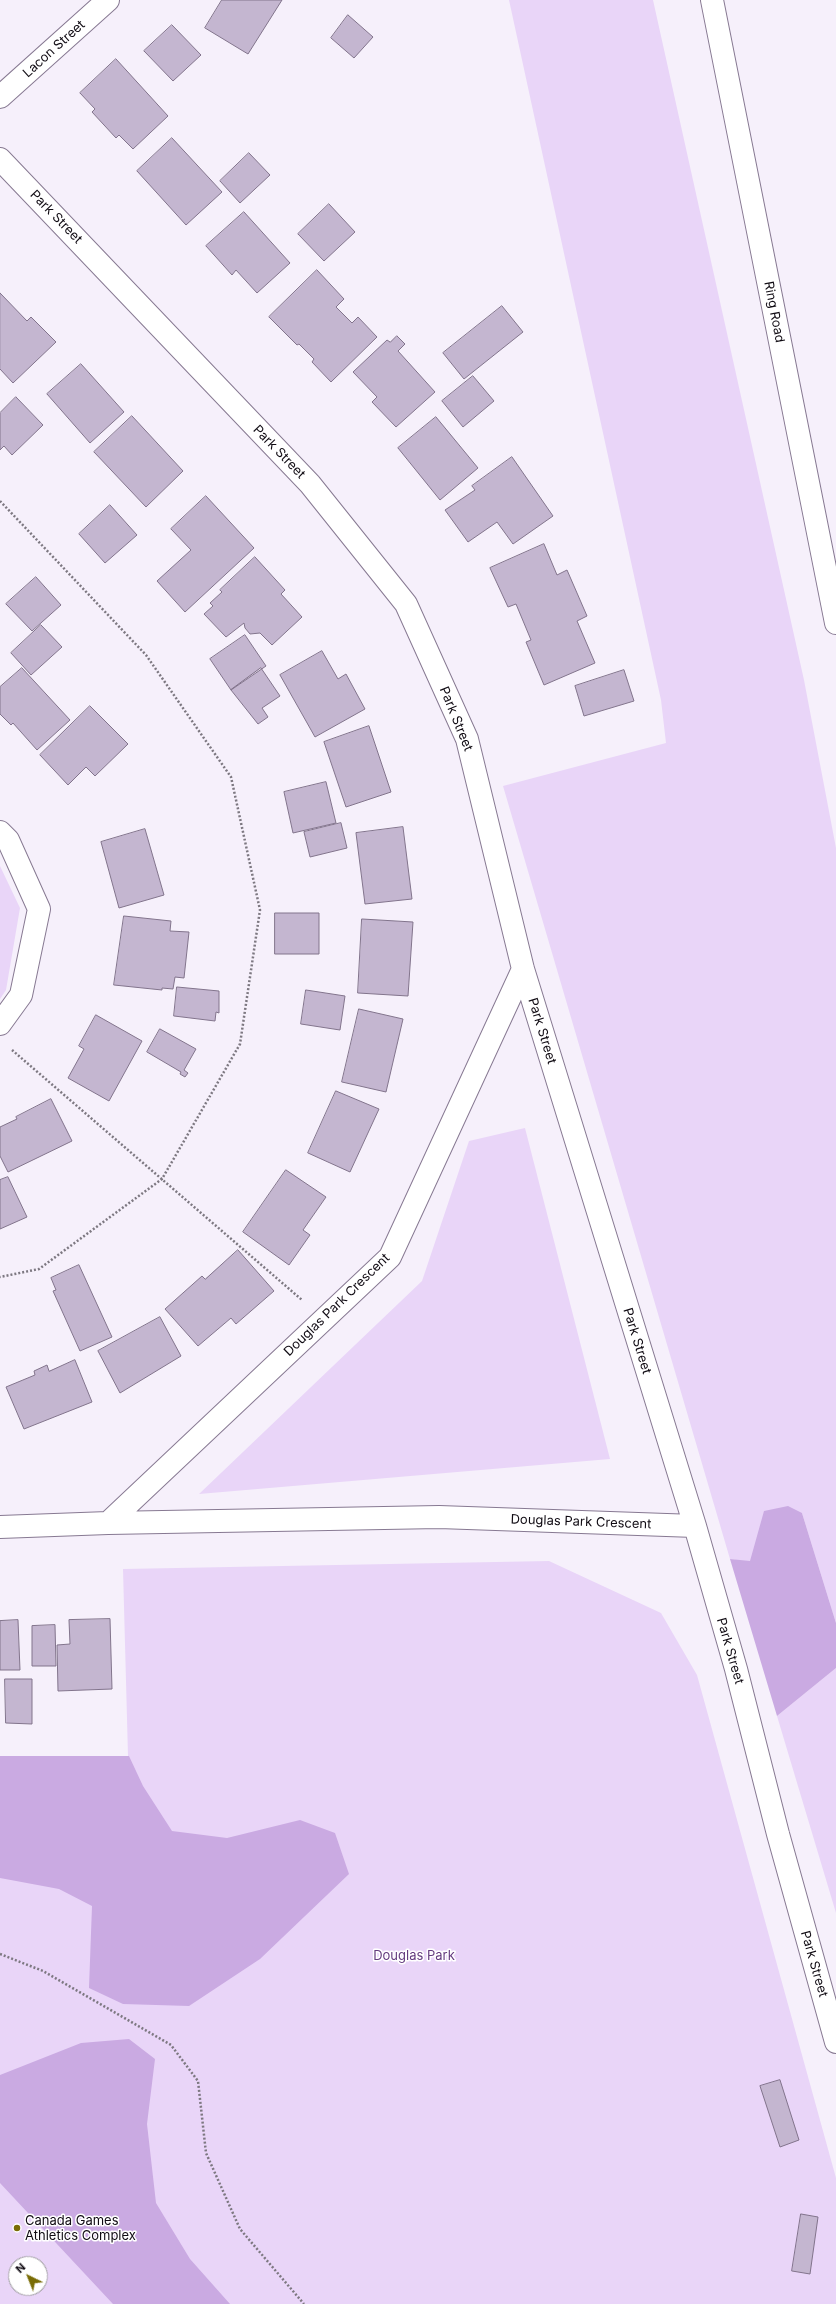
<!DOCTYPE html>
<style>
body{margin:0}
#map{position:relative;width:836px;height:2304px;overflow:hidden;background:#f6f0fb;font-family:Inter,sans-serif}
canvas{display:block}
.north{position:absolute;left:8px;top:2256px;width:40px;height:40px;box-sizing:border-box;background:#fff;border:1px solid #9f9da1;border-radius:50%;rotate:317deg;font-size:11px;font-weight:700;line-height:16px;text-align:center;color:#100b13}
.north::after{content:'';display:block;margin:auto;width:14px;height:18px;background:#796c05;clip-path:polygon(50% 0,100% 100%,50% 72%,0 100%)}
</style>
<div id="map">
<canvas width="836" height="2304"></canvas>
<div class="north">N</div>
</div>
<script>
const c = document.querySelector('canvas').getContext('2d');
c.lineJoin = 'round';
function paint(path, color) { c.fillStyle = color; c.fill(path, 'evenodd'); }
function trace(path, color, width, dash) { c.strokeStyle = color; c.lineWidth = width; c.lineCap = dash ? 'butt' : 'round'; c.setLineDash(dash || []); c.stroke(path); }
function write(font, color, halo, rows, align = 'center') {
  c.font = font + ' Inter,sans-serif'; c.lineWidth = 3; c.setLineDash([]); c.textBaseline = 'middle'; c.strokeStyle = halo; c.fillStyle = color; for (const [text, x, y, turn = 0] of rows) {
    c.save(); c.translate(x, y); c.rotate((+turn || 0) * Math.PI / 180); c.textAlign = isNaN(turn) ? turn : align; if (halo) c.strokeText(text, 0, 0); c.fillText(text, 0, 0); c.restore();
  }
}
paint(new Path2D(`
 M509,0H653L804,680L836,848V1623L802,1513L750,1562L730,1559L503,786L666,743L661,700Z
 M0,866L20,908L6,990L0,999Z
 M525,1128L610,1459L199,1494L422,1281L469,1141Z
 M549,1561L661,1613L697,1675L836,2178V2304H0V1756H128L123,1569ZM16,2264H40V2288H16Z
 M836,1668V1913L777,1716Z`), '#e9d5f8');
paint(new Path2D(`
 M788,1506L802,1513L836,1623V1668L777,1716L730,1559L750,1561L764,1511Z
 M0,1756H129L143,1786L172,1831L227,1838L300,1820L335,1833L349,1874L260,1959L189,2006L123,2004L89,1988L92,1906L59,1889L0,1878Z
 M129,2039L155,2059L147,2124L156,2203L190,2259L230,2304H113L0,2183V2075L81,2043Z`), '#caaae2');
const building = new Path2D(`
 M222,0H282L248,54L205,28Z
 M348,15L373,37L354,58L331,38Z
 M172,25L201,55L173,81L144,51Z
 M116,59L168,116L133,149L119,135L116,138L92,112L95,109L80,93Z
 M172,138L222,192L186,225L137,171Z
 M249,153L270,175L240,203L220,181Z
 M329,204L355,232L324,261L298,234Z
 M244,212L290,263L257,293L236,270L232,275L206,246Z
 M317,270L344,299L336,307L352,323L358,317L377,337L331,382L312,362L314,359L299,344L297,345L269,317Z
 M0,293L27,321L31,317L56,342L13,383L0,369Z
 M502,306L523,332L464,379L443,353Z
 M397,336L405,344L398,351L435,392L396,427L372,402L377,397L353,372L387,340L390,342Z
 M81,364L124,412L90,443L47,394Z
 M473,376L494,401L463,427L442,401Z
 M16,397L43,425L12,455L4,446L0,450V413Z
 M132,416L183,471L146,507L94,452Z
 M436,417L478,468L440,500L398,448Z
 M512,457L553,516L513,544L497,522L468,542L445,510L475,490L472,486Z
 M206,496L254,548L185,612L157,581L191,550L171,529Z
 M110,505L137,535L105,563L79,534Z
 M544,544L557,575L567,570L587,616L577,621L595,663L544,685L526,642L531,640L516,604L508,607L490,568Z
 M255,557L285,590L281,594L302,617L272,645L260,633L250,634L245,628L244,623L226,637L204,614L213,606L210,603L222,592L220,590Z
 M36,577L61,605L32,631L6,604Z
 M41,625L62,647L31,675L11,653Z
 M245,635L266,666L231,690L210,659Z
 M322,651L338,679L346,674L365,709L315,737L280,675Z
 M22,668L70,720L37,750L13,723L11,725L0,714V687Z
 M261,668L280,696L262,708L268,717L258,724L231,690Z
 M624,670L634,701L584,716L575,686Z
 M90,706L128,744L95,776L86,767L68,785L40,755Z
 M369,726L391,792L346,807L324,742Z
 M326,782L336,823L293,833L284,792Z
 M341,823L347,848L310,857L304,832Z
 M403,827L412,899L365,904L356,833Z
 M145,829L164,895L119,908L101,842Z
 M275,913H319V954H275Z
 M124,916L171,921L170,931L189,932L184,978L175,977L173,989L162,988V990L114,985Z
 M362,919L413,922L408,996L358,993Z
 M177,987L219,991V1013L216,1012L215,1021L174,1016Z
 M306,990L345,996L340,1030L301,1024Z
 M359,1009L403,1019L386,1092L342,1082Z
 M96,1015L142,1041L109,1101L68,1078L84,1049L79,1046Z
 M160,1029L196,1049L184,1070L188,1073L185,1077L180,1074L181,1072L147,1052Z
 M336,1091L379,1109L350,1172L308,1153Z
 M51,1099L72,1141L8,1172L0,1156V1127L17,1119L16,1117Z
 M286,1170L326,1197L303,1230L310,1235L289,1265L243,1232Z
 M8,1177L27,1217L0,1229V1180Z
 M238,1250L274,1291L236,1324L231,1318L198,1346L165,1309L202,1276L205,1279Z
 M79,1265L112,1337L80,1351L53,1291L56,1290L51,1278Z
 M160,1317L181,1356L120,1393L98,1351Z
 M75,1360L92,1402L24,1429L6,1387L35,1375L34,1371L47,1365L49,1371Z
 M110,1619L112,1689L58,1691L57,1645L70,1644L69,1620Z
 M18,1620L20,1670H0V1621Z
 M55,1625L56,1666H32V1626Z
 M5,1679H32V1724L6,1723Z
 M780,2080L799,2140L780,2147L760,2086Z
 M801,2214L818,2217L810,2274L792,2271Z`);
paint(building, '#c4b6d0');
trace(building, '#82748c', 1);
const minor = new Path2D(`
 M0,97L108,0
 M0,159L310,484L406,604L467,739L523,969L695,1526L736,1669L778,1834L836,2042
 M0,832L8,840L39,909L21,995L0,1024
 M108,1523L390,1257L523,969
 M0,1527L108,1523L439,1517L695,1526`);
const motorway = new Path2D(`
 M712,0L836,623`);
trace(minor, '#877992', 24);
trace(motorway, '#877992', 24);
trace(new Path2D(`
 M0,501L146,655L231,777L260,910L240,1044L162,1179L39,1269L0,1277
 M12,1050L302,1300
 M0,1954L43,1971L171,2045L198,2081L206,2153L240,2229L304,2304`), '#7d7881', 2.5, [2, 2]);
trace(minor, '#fff', 22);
trace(motorway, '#fff', 22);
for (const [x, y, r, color] of [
 [17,2228,4,"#796c05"]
]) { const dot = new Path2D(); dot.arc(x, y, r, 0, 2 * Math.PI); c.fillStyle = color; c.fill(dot); trace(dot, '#fff', 1.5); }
write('13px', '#100b13', '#fff', [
 ["Lacon Street",54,49,-42],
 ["Park Street",56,217,46],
 ["Ring Road",774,312,79],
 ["Park Street",279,452,46],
 ["Park Street",456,719,68],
 ["Park Street",542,1031,73],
 ["Douglas Park Crescent",337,1305,-44],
 ["Park Street",637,1341,73],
 ["Douglas Park Crescent",581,1522,2],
 ["Park Street",730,1651,74],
 ["Park Street",814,1964,74]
]);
write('13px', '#643b7f', '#fff', [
 ["Douglas Park",414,1956]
]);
write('13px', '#100b13', '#fff', [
 ["Canada Games",25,2221],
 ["Athletics Complex",25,2236]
], 'left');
</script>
